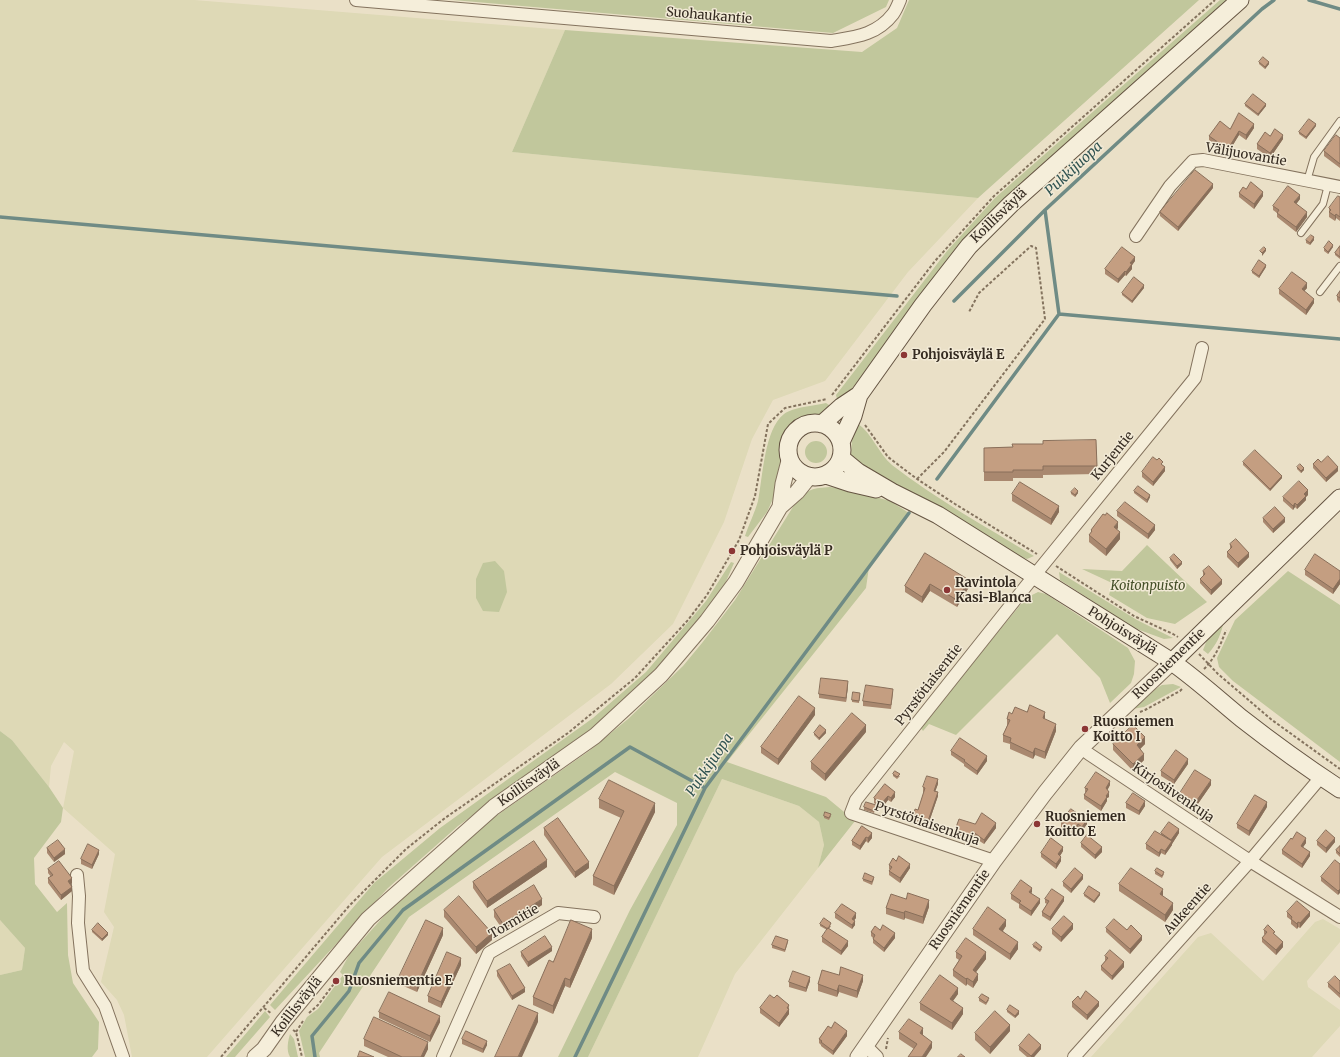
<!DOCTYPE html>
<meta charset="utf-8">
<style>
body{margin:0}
canvas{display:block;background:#eae0c7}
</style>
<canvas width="1340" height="1057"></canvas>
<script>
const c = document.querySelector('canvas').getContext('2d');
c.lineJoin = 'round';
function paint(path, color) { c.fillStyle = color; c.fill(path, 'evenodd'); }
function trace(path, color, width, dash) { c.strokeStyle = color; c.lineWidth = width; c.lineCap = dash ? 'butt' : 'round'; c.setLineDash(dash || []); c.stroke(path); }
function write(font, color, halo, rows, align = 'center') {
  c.font = font + ' Merriweather,serif'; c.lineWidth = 3; c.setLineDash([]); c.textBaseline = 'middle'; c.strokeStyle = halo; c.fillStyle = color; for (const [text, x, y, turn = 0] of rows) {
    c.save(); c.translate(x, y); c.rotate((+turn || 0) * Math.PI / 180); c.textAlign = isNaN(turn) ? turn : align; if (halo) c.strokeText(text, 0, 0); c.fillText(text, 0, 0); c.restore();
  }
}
paint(new Path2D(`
 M0,0H194L565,30L512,152L978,198L908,272L825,381L773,400L752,439L724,522L673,624L611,684L382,857L207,1057H132L124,1015L117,1000L101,982L114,927L104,912L115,854L63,808L74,751L64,742L51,766L49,787L12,740L0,731Z
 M722,779L799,806L819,822L824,845L818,868L735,974L698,1057H588Z
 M1323,919L1340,929V942L1307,981L1308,987L1340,1010V1026L1312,1057H1091L1198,937L1211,933L1263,981L1315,922Z
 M0,920L25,948L22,970L0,975Z`), '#ded9b6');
paint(new Path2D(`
 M453,0H889L886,7L833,33Z
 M909,0H1199L978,198L512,152L565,30L862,52L897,28Z
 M1220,0H1227L953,254L841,403L837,399L836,395L947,251L995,198Z
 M826,403L835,409L825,415L811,416L799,418L790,426L782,437L779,450L781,467L777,490L767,512L748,537L745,536C749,524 755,512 758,501C763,476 764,430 784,414C793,407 814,406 826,403Z
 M857,423C872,433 878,453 892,465C936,499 986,527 1034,556L1027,559L1021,557L928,500L865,472L856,465L851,455L852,440Z
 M805 452a11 11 0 1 1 22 0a11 11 0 1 1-22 0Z
 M830,487L850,490L890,501L909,513L869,567L866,588L727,762L826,797L855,821L818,868L824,845L819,822L799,806L722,779L588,1057H558L630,910L677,825V803L615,772L409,917L319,1053L320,1057H305L299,1031L307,1017L318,1009L343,975L340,972L349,955L403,895L489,821L589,751L628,719L683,666L702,643L735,600L796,502C808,489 813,488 830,487Z
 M1147,545L1207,602L1175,624L1147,618L1109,595L1112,583L1082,569L1122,571Z
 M495,561L504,571L507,592L499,612L483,611L476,598V579L483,563Z
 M731,562L734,563L724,586L709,609L655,673L581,738L458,826L388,888L275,1010L270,1005L374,883L440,828L593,718L646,672L706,601Z
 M1288,571L1340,605V762L1233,681L1219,667L1217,658L1235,620Z
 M1059,572L1137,620L1173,638L1164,639L1134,628L1060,580Z
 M1038,592L1046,594L1128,648L1135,661L1134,674L1131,683L1110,703L1100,678L1057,634L956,735L929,724L923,731L920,727L1026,598Z
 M1220,623L1223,625C1220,637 1216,645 1208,654L1203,650L1207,640Z
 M1173,684L1181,687L1144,707L1132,709L1149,693L1162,685Z
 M0,731L12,740L49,787L63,808L61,822L34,858L35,884L57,912L67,903L68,955L73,983L99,1022L98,1049L92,1057H0V975L22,970L25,948L0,920Z
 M265,1011L270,1017L235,1057H226Z
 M290,1034L294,1039L298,1057H290C286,1050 288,1041 290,1034Z`), '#c1c79c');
trace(new Path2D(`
 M1309,0L1340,9
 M0,217L897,296
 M954,301L1045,210
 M1059,314L1340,339
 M937,479L1059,314L1045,210L1262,9L1274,0
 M315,1057L312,1036L349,991L359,963L403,910L630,747L705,788
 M575,1057L705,788L909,513`), '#6f8b85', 3.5);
const service = new Path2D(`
 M1307,181L1314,157L1340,121
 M1301,233L1323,204L1328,185
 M1320,292L1340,266`);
const minor = new Path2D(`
 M356,0L831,41C855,37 877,35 893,14C896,10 898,5 900,0
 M1136,236L1170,186L1193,161L1203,160L1340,187
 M1081,748L1089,754L1250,861L1340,917
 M994,861L851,813L856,800L1034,576L1195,378L1202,348
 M77,875L79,896L78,923L83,971L105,1006L123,1057
 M866,1046L877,1057
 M443,1057L489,953L558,913L594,917
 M1074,1057L1250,861L1321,777`);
const tertiary = new Path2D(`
 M780,507L783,484L789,461
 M255,1057L264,1049L283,1022L368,919L494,807L595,736L661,675L707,621L736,582L780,507L797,492L809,477
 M858,1057L994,861L1045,793L1081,748L1172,662`);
const secondary = new Path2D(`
 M788 450a27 27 0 1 1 54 0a27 27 0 1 1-54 0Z
 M822,424L841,407L859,395L923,305L969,246L1011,204L1240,0
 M841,442L853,416L859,395
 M841,458L858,472L892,492L938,515L1172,662C1196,679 1218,699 1241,718C1273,743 1306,767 1340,789
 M826,475L850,483L876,489
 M1172,662L1340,498`);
trace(service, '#84735e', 8);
trace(minor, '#84735e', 14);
trace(tertiary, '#84735e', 17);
trace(secondary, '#655442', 19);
trace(new Path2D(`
 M832,395L935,261L994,196L1215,0
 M865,425L888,457L917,479L955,504L1037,554
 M917,479L944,452L1045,319L1036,248L1031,246L979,293L969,312
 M1056,566L1134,616L1173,634L1178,637
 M1199,654L1218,674L1272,720L1340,769
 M1204,669C1215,658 1221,644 1226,630
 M1140,712L1145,710L1180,691L1183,688
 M264,1008L272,1014
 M309,1013L318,1005L336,981
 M293,1030L296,1032L302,1057
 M296,1032L303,1021
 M886,1049L888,1038
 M221,1057L349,906L406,849L445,818L568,733L635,678L688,620L707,595L739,540L755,496L768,424L785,408L827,399`), '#84735e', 2, [3, 2]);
trace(service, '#f5eeda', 6);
trace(minor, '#f5eeda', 12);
trace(tertiary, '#f5eeda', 15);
trace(secondary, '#f5eeda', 17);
paint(new Path2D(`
 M1259,62L1269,64L1265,69L1259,64Z
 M1245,104L1266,106L1258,116L1245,106Z
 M1316,126L1306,139L1299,134V132Z
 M1254,128L1246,140L1239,135L1228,153L1209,140V136L1230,129Z
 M1270,136L1283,139L1270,158L1257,149V144Z
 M1340,138V168L1324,156V151Z
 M1213,188L1178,231L1160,216V212Z
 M1246,189L1263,196L1254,209L1239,197V193Z
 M1340,197V221L1336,218L1335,221L1329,217V208Z
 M1300,199L1296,204L1307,217L1296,232L1277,217V213L1273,210V206Z
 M1306,240H1314L1310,245L1306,243Z
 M1340,246V259L1335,255V253Z
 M1333,247L1328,254L1324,251V248Z
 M1135,261L1132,265V269L1126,276L1125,275L1118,283L1105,274V269Z
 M1266,267L1259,278L1252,273V271Z
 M1144,288L1132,303L1122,295V293Z
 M1307,288L1304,291L1314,303L1306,315L1279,294V289Z
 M1340,291V303L1337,300V296Z
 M1096,440L1097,474L1043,475V478H1013V481H984V448L1013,447L1043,444Z
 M1243,462L1282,478L1270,491L1243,465Z
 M1313,464L1338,471L1326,482L1313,468Z
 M1163,465L1165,471L1153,486L1142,477V472Z
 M1297,467L1304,470L1301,473L1297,469Z
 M1134,491L1150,497L1147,503L1134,493Z
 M1071,492L1078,493L1075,497L1071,494Z
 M1012,494L1059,512L1051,525L1012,501Z
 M1308,495L1306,497V500L1297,509L1295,507L1293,510L1283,501V497Z
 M1117,511L1155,530L1148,539L1117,516Z
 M1263,518L1285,522L1273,533L1263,522Z
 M1118,528L1117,529L1120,539L1106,556L1089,542V535L1091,533V530Z
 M1230,544L1249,557L1238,568L1227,557V552L1230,549Z
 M925,553L969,587L957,607L930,591L922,603L905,592V586Z
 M1170,558L1182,564L1177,569L1170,560Z
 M1305,570L1340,571V584L1333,594L1305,575Z
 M1203,571L1222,584L1211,595L1200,583V579L1203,576Z
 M848,686L846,702L819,698V694Z
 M860,693L859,703L852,702V700Z
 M893,693L891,709L863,706V701Z
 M1027,712L1045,718V719L1056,731L1045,759L1035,755L1033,759L1010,749V744L1003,742V735L1007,726V719L1012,714Z
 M815,715L778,765L761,753V747Z
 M866,732L825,781L811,769V762Z
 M814,733H826L819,740L814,735Z
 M1113,744H1145L1140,749L1144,760L1133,771L1113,750Z
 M951,751L987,761L977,775L964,766V764L951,755Z
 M1188,764L1174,784L1161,776V771Z
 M893,774L900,776L897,779L893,776Z
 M885,784L895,797L891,802L888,800L881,809L874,803V798Z
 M938,784L935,791L938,796L928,825L916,821V819L914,818V814L918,810L924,792H923V787Z
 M1110,785L1107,790L1109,797L1107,798V801L1101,811L1084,799V795L1086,792H1085V788Z
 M1211,785L1195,808L1180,798V793Z
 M599,799L655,812L614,895L593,885V876L621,818L599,808Z
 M1126,803L1145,806L1139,815L1126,808Z
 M864,807H876L874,813L864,810Z
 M1267,807L1249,836L1237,828V824Z
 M824,816H831L829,820L824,818Z
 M1061,822L1087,824L1082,831L1078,828L1074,835L1061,827Z
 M975,824L996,828L984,844L972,836L970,839L955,835V830Z
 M862,826L872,838L868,843L866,841L860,850L852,845V841Z
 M544,828L589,868L575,878L544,835Z
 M1161,833H1179L1172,844V845L1165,855L1161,853L1159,857L1146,849V844L1161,834Z
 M1292,839L1306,843L1303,847L1310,856L1302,868L1282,854V850Z
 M1317,841L1335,842L1326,853L1317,845Z
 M1081,843L1102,852L1095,859L1081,847Z
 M1340,846V857L1336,853V850Z
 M47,848L65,854L54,862L47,853Z
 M1063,851L1060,856L1061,861L1056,869L1041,857V853Z
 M99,854L92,869L81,864V859Z
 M1340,864L1338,895L1321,881V877Z
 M889,865L910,868L900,883L889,875V871L890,870L889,869Z
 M547,867L487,908L473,888V882Z
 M48,869L72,883L70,884L72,891L61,900L48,883V878L51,877L48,873Z
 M1155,871L1164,874L1162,878L1155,874Z
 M863,879H874L872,885L863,881Z
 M1083,879L1071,893L1063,886V882Z
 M1119,884L1163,896L1173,910L1165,922L1119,891Z
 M1032,892L1031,893L1040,903L1031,916L1019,908V904L1011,899V894Z
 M1084,894L1100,895L1094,903L1084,896Z
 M1045,899L1064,901L1050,921L1042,916V912L1047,904L1045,903Z
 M542,905L503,930L494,917V910Z
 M929,907L923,924L905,918L904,920L886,914V908Z
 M444,910L492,940L476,954L444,917Z
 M1287,912L1310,916L1300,928L1298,927L1297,929L1291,924V920L1287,917Z
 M835,913L856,918L854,920L855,925L852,929L835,918Z
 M820,924L831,926L829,929L848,946L841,955L822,942V937L827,930L820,926Z
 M1006,926L1003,931L1018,949L1010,960L973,935V929Z
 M1106,928L1127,930L1142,940L1130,954L1106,932Z
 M1052,929H1073L1061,942L1052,934Z
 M92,930L108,935L102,941L92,932Z
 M880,930L895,938L884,952L873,943V938L871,936V932Z
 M1264,930L1275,935L1283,947L1276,955L1262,942V938L1265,935L1264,934Z
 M443,935L417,992L399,984V977Z
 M592,938L570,988L565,986L553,1014L533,1005V997L553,962Z
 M788,942L785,952L772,948V945Z
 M1033,945L1042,949L1040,952L1033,947Z
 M552,951L528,967L521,956V952Z
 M956,952L986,959L976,972L978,980L973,988L967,984L966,986L953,976V970L959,960L956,958Z
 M1105,956L1124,967L1112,980L1101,970V966L1105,961Z
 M461,965L441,1008L428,1002V996Z
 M497,971L525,992L512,1000L497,976Z
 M839,975L863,981L857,998L839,992L837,997L818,991V984Z
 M810,981L806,992L789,987V982Z
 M1340,981V998L1328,987V983Z
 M958,994L953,1001L963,1014L952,1030L920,1010V1003Z
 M774,998L789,1005V1014L779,1027L760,1013V1008Z
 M979,998L989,1000L986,1005L979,1001Z
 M1080,999L1099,1006L1087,1020L1072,1007V1002Z
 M1007,1010L1019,1014L1015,1018L1007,1012Z
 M379,1012L440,1022L430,1042L379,1018Z
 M831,1028L847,1036L833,1055L821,1046V1045L819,1043V1039Z
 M1010,1031L990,1054L975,1040V1033Z
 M899,1032L923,1035L932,1048L914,1049L899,1039Z
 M364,1039L428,1049L424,1057H388L364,1046Z
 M462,1039L487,1045L483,1053L462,1044Z
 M1019,1046L1041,1049L1034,1057H1027L1019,1050Z`), '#a9886f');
paint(new Path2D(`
 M1269,62V64L1265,69V67Z
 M1266,104V106L1258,116V114Z
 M1254,124V128L1246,140V135Z
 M1316,124V126L1306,139V137Z
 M1239,131V135L1228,153V149Z
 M1283,135V139L1270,158V153Z
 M1213,184V188L1178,231V227Z
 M1263,192V196L1254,209V204Z
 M1300,195V199L1294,207V202Z
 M1307,212V217L1296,232V227Z
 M1336,214V218L1335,221V216Z
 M1314,237V240L1310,245V243Z
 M1333,245V247L1328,254V252Z
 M1266,249V251L1262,256V253Z
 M1135,257V261L1132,265V269L1126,276V272L1130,263Z
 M1266,265V267L1259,278V276Z
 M1125,271V275L1118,283V279Z
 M1307,283V288L1302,294V289Z
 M1144,285V288L1132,303V301Z
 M1314,299V303L1306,315V310Z
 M1165,467V471L1153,486V482Z
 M1338,467V471L1326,482V478Z
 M1304,468V470L1301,473V471Z
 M1282,476V478L1270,491V489Z
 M1308,490V495L1306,497V500L1297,509V505L1304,494Z
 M1078,491V493L1075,497V495Z
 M1150,495V497L1147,503V500Z
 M1295,503V507L1293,510V506Z
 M1059,506V512L1051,525V519Z
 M1285,518V522L1273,533V529Z
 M1118,522V528L1114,533V527Z
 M1155,525V530L1148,539V534Z
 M1120,532V539L1106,556V549Z
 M1249,553V557L1238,568V563Z
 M1182,562V564L1177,569V566Z
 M1340,579V584L1333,594V589Z
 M969,580V587L957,607V600Z
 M1222,580V584L1211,595V590Z
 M930,584V591L922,603V597Z
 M848,681V686L846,702V698Z
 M815,708V715L778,765V759Z
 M1045,712V718L1043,725V718Z
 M1056,724V731L1045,759V752Z
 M866,725V732L825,781V774Z
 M826,730V733L819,740V738Z
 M1145,737V744L1137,752V745Z
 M1035,748V755L1033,759V753Z
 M1144,754V760L1133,771V764Z
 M987,756V761L977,775V771Z
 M1188,759V764L1174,784V780Z
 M938,779V784L934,795V791Z
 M1211,780V785L1195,808V803Z
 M1110,781V785L1106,793V788Z
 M895,792V797L891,802V798Z
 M938,792V796L928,825V821Z
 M1109,792V797L1107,798V801L1101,811V806Z
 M888,796V800L881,809V804Z
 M1145,801V806L1139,815V811Z
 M1267,802V807L1249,836V831Z
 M655,803V812L614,895V886Z
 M1087,820V824L1082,831V827Z
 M996,823V828L984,844V840Z
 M1078,824V828L1074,835V831Z
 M1179,829V833L1172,844V845L1165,855V851L1171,842V840Z
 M972,831V836L970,839V835Z
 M872,833V838L868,843V838Z
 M866,837V841L860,850V846Z
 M1306,838V843L1301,850V846Z
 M1335,838V842L1326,853V848Z
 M1063,847V851L1058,859V854Z
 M1102,847V852L1095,859V855Z
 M65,849V854L54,862V858Z
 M1161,849V853L1159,857V853Z
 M99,850V854L92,869V865Z
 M1310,852V856L1302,868V864Z
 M1061,857V861L1056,869V864Z
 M547,860V867L487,908V901Z
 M589,862V868L575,878V872Z
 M910,864V868L900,883V878Z
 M1083,875V879L1071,893V889Z
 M72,878V883L68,886V881Z
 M72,887V891L61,900V895Z
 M1032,888V892L1029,896V892Z
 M1163,889V896L1160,901V894Z
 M1340,889V893L1338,895V891Z
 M1100,893V895L1094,903V901Z
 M1064,897V901L1050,921V917Z
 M542,899V905L503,930V924Z
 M1040,899V903L1031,916V911Z
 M929,900V907L923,924V917Z
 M1173,903V910L1165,922V915Z
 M905,911V918L904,920V913Z
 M1310,912V916L1300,928V923Z
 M856,913V918L852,923V919Z
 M1006,920V926L999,936V929Z
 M855,921V925L852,929V925Z
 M1298,922V927L1297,929V924Z
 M1073,924V929L1061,942V937Z
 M443,928V935L417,992V985Z
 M592,929V938L570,988V980Z
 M108,933V935L102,941V939Z
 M492,933V940L476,954V947Z
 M895,933V938L884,952V948Z
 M1142,936V940L1130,954V949Z
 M848,941V946L841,955V951Z
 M1018,942V949L1010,960V954Z
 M1283,942V947L1276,955V950Z
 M552,947V951L528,967V962Z
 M986,952V959L973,976V970Z
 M461,958V965L441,1008V1002Z
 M1124,962V967L1112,980V976Z
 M978,974V980L973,988V982Z
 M863,975V981L857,998V991Z
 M810,977V981L806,992V988Z
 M565,978V986L553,1014V1006Z
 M967,978V984L966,986V979Z
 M839,985V992L837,997V991Z
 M525,988V992L512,1000V996Z
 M958,988V994L950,1005V999Z
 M1099,1002V1006L1087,1020V1015Z
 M963,1008V1014L952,1030V1023Z
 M789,1009V1014L779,1027V1023Z
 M1019,1011V1014L1015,1018V1016Z
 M538,1013V1022L522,1057H518Z
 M440,1016V1022L430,1042V1036Z
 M1010,1025V1031L990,1054V1047Z
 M923,1028V1035L920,1040V1033Z
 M847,1031V1036L833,1055V1051Z
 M487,1041V1045L483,1053V1049Z
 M428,1042V1049L424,1057H421Z
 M932,1042V1048L926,1057H922Z
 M1041,1045V1049L1034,1057H1031V1056Z`), '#896f5a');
const building = new Path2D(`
 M1263,57L1269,62L1265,67L1259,62Z
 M1253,94L1266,104L1258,114L1245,104Z
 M1239,113L1254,124L1246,135L1239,131L1228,149L1209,136L1220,121L1230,129Z
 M1309,119L1316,124L1306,137L1299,132Z
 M1275,129L1283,135L1270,153L1257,144L1265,132L1270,136Z
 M1336,135L1340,138V164L1324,151Z
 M1195,170L1213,184L1178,227L1160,212Z
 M1251,182L1263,192L1254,204L1239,193L1243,187L1246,189Z
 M1288,186L1300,195L1294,202L1307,212L1296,227L1277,213L1279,210L1273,206Z
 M1338,196L1340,197V217L1336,214L1335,216L1329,212L1331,210L1329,208Z
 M1311,235L1314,237L1310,243L1306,240Z
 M1329,241L1333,245L1328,252L1324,248Z
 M1340,246V257L1335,253Z
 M1122,247L1135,257L1130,263L1132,264L1126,272L1125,271L1118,279L1105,269Z
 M1264,247L1266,249L1262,253L1260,251Z
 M1259,260L1266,265L1259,276L1252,271Z
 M1292,272L1307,283L1302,289L1314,299L1306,310L1279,289Z
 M1134,277L1144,285L1132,301L1122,293Z
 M1340,291V298L1337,296Z
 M1096,440L1097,466H1043V470H1013V472H984V448L1013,447L1012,444H1043V441Z
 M1255,450L1282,476L1270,489L1243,462Z
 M1328,456L1338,467L1326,478L1313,464L1318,459L1321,462Z
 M1153,457L1157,460L1159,458L1163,462L1161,464L1165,467L1153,482L1142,472Z
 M1300,464L1304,468L1301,471L1297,467Z
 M1299,481L1308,490L1304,494L1306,496L1297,505L1295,503L1293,506L1283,497Z
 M1020,482L1059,506L1051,519L1012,494Z
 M1138,486L1150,495L1147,500L1134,491Z
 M1075,488L1078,491L1075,495L1071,492Z
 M1125,502L1155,525L1148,534L1117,511Z
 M1275,507L1285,518L1273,529L1263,518Z
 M1107,513L1118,522L1114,527L1120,532L1106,549L1089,535L1092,531L1091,530L1103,514L1105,515Z
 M1236,539L1249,553L1238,563L1227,552L1232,547L1230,544Z
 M925,553L969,580L957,600L930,584L922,597L905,586Z
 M1174,554L1182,562L1177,566L1170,558Z
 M1315,554L1340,571V579L1333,589L1305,570Z
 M1209,566L1222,580L1211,590L1200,579L1205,574L1203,571Z
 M821,678L848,681L846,698L819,694Z
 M866,685L893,689L891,705L863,701Z
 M853,692L860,693L859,701L852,700Z
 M799,696L815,708L778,759L761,747Z
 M1030,705L1045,712L1043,718L1056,724L1045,752L1035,748L1033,753L1010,742L1011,738L1003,735L1010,720L1007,719L1009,712L1012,714L1015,707L1027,712Z
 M852,713L866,725L825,774L811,762Z
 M820,725L826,730L819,738L814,733Z
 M1133,725L1145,737L1137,745L1144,754L1133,764L1113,744Z
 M960,738L987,756L977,771L964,761L965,760L951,751Z
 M1176,750L1188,759L1174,780L1161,771Z
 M1195,770L1211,780L1195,803L1180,793Z
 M895,771L900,774L897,777L893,774Z
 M1096,772L1110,781L1106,788L1109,792L1106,796L1107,797L1101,806L1084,795L1088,789L1085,788Z
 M927,776L938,779L934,791L938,792L928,821L916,817V815L914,814L915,809L918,810L925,788L923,787Z
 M609,780L655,803L614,886L593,876L624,811L599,799Z
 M885,784L895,792L891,798L888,796L881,804L874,798Z
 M1133,793L1145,801L1139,811L1126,803Z
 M1255,795L1267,802L1249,831L1237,824Z
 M866,802L876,805L874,811L864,807Z
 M1071,809L1087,820L1082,827L1078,824L1074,831L1061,822Z
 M825,812L831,814L829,818L824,816Z
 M982,813L996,823L984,840L972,831L970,835L955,830L959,819L975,824Z
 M558,818L589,862L575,872L544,828Z
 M1169,822L1179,829L1171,840L1161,833Z
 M862,826L872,833L868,838L866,837L860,846L852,841Z
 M1326,830L1335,838L1326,848L1317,841Z
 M1155,831L1172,841L1165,851L1161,849L1159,853L1146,844Z
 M1297,832L1306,838L1301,846L1310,852L1302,864L1282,850L1291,838L1292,839Z
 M1087,835L1102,847L1095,855L1081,843Z
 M1051,838L1063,847L1058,854L1061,857L1056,864L1041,853Z
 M58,840L65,849L54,858L47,848Z
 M534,841L547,860L487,901L473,882Z
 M88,844L99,850L92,865L81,859Z
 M1340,846V854L1336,850Z
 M899,856L910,864L900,878L889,871L892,867L889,865L893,858L896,861Z
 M1335,860L1340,864V889L1338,891L1321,877Z
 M59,861L72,878L68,881L72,887L61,895L48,878L53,875L48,869Z
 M1075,868L1083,875L1071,889L1063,882Z
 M1131,868L1163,889L1160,894L1173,903L1165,915L1119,884Z
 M1157,868L1164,872L1162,876L1155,871Z
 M865,873L874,877L872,882L863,879Z
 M1021,880L1032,888L1029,892L1040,899L1031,911L1019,903L1021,901L1011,894Z
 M534,885L542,899L503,924L494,910Z
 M1089,886L1100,893L1094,901L1084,894Z
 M1052,889L1064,897L1050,917L1042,912L1049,901L1045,899Z
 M908,893L929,900L923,917L905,911L904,913L886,908L891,894L906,899Z
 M459,896L492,933L476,947L444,910Z
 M1297,901L1310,912L1300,923L1298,922L1297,924L1291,919L1292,917L1287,912Z
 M842,904L856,913L852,919L855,921L852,925L835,913Z
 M988,907L1006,920L999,929L1018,942L1010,954L973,929Z
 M1064,916L1073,924L1061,937L1052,929Z
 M824,918L831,923L828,929L820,924Z
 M1114,919L1127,930L1131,925L1142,936L1130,949L1106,928Z
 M426,920L443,928L417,985L399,977Z
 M571,920L592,929L570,980L565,978L553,1006L533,997L549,960L553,962Z
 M98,923L108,933L102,939L92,930Z
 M883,925L895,933L884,948L873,939L875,935L871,932L875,926L880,930Z
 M1268,925L1275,932L1273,933L1283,942L1276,950L1262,938L1267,932L1264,930Z
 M828,928L848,941L841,951L822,937Z
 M545,936L552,947L528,962L521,952Z
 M776,936L788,940L785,950L772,945Z
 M966,938L986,952L973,970L978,974L973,982L967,978L966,979L953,970L962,956L956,952Z
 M1036,942L1042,947L1040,950L1033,945Z
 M1110,950L1124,962L1112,976L1101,966L1108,958L1105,956Z
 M447,952L461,958L441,1002L428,996Z
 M510,964L525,988L512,996L497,971Z
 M841,967L863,975L857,991L839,985L837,991L818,984L822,970L839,975Z
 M793,971L810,977L806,988L789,982Z
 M940,975L958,988L950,999L963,1008L952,1023L920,1003Z
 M1335,976L1340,981V994L1328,983Z
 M1086,991L1099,1002L1087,1015L1072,1002L1078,996L1080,999Z
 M389,992L440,1016L430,1036L379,1012Z
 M982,994L989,998L986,1003L979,998Z
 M770,995L774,998L777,995L789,1005L787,1008L789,1009L779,1023L760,1008Z
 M519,1005L538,1013L518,1057H495Z
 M1010,1005L1019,1011L1015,1016L1007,1010Z
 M995,1011L1010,1025L990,1047L975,1033Z
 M374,1017L428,1042L421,1057H402L364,1039Z
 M909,1019L923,1028L920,1033L932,1042L922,1057H908L917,1044L899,1032Z
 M835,1022L847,1031L833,1051L821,1042L822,1041L819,1039L828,1026L831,1028Z
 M466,1031L487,1041L483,1049L462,1039Z
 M1029,1034L1041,1045L1031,1056L1019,1046Z
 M360,1051L374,1057H358Z
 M961,1054L965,1057H958Z`);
paint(building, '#c49e81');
trace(building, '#896f5a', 1);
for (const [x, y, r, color] of [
 [904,355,4,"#8c3635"],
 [732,551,4,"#8c3635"],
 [947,590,4,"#8c3635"],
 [1085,729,4,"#8c3635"],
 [1037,824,4,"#8c3635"],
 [336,981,4,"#8c3635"]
]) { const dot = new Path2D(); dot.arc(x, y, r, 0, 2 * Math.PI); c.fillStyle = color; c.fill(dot); trace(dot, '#f2ead6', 1.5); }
write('13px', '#352b21', '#f2ead6', [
 ["Suohaukantie",709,16,5],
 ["Välijuovantie",1246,155,10],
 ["Koillisväylä",999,216,-44],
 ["Kurjentie",1113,456,-51],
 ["Pohjoisväylä",1122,631,32],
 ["Ruosniementie",1169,664,-44],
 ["Pyrstötiaisentie",929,685,-52],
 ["Koillisväylä",529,783,-35],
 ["Kirjosiivenkuja",1173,793,34],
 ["Pyrstötiaisenkuja",927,824,19],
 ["Aukeentie",1188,909,-48],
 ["Ruosniementie",960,910,-55],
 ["Tormitie",514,922,-30],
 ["Koillisväylä",297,1007,-52]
]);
write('bold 13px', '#352b21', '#f2ead6', [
 ["Pohjoisväylä E",912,355],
 ["Pohjoisväylä P",740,551],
 ["Ravintola",955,583],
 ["Kasi-Blanca",955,598],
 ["Ruosniemen",1093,722],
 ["Koitto I",1093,737],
 ["Ruosniemen",1045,817],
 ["Koitto E",1045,832],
 ["Ruosniementie E",344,981]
], 'left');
write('italic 13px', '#455029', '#f2ead6', [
 ["Koitonpuisto",1148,586]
]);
write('italic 14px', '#315452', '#f2ead6', [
 ["Pukkijuopa",1074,169,-43],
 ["Pukkijuopa",710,765,-56]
]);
</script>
